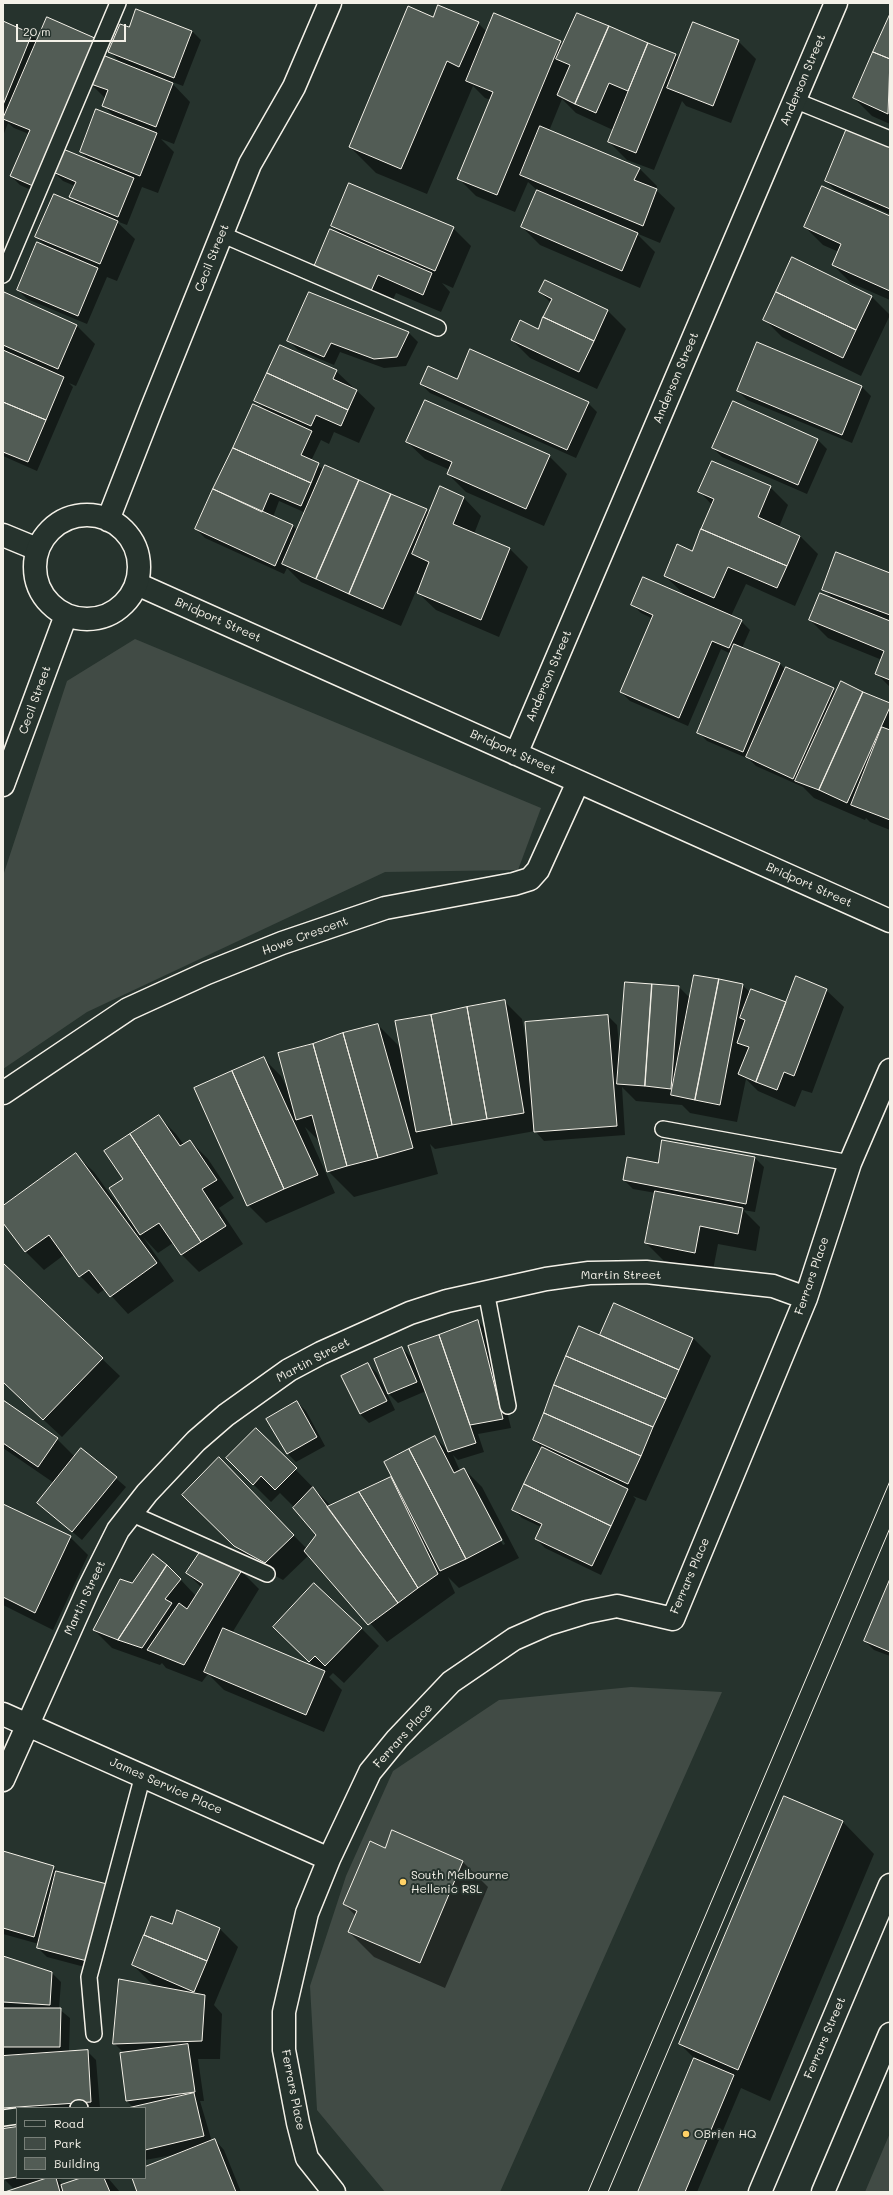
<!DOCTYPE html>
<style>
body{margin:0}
#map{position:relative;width:893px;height:2195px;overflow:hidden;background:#26332d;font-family:Mali,sans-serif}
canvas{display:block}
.frame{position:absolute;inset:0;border:4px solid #f4f1e8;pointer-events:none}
.legend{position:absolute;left:16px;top:2107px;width:130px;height:72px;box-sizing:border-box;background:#26332d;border:1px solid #787f78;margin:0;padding:5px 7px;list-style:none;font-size:12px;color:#f4f1e8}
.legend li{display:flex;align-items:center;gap:8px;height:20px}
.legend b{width:20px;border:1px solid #787f78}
.scale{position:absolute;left:16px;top:24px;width:110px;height:18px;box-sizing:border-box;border:2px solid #f4f1e8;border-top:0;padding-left:5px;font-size:12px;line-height:14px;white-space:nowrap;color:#f4f1e8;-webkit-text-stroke:3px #26332d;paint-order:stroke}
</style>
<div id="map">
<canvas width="893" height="2195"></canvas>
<div class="frame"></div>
<ul class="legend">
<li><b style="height:5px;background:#26332d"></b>Road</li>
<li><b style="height:11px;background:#414b45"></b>Park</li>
<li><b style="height:11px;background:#525c55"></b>Building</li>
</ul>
<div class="scale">20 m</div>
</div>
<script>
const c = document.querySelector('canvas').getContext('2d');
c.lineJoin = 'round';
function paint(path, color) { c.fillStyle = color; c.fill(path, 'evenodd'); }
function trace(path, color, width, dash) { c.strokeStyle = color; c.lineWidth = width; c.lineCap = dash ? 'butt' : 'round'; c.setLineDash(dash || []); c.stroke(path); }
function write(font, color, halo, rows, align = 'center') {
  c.font = font + ' Mali,sans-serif'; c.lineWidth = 4; c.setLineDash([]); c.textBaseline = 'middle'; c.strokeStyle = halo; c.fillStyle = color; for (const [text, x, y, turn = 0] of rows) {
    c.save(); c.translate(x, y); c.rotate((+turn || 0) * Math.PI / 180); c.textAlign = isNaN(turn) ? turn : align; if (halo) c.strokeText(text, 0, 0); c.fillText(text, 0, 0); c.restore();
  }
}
paint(new Path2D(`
 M135,639L541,808L518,870L385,872L87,1012L3,1069V876L67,681Z
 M631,1687L722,1692L500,2192H385L317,2110L310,1986L346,1876L393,1771L499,1700Z
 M890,2133V2192H865Z`), '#414b45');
paint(new Path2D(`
 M577,14L676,55L680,59L738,41L756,59L731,123L686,106L682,101L654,170L627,160L609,142L613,130L576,113L562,99L549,131L639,168L657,186L656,190L675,208L660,243L636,233L655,252L640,288L540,245L522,227L538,191L528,182L515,212L476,196L458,178L491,100L485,98L473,86L427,194L376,173L350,147L434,18L478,23L487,32L560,42L564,45Z
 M890,17V124L872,116L854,98Z
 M3,23L32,35L38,41L103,56L122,64L110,52L129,29L192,31L201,40L183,86L170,81L190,102L174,144L161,139L174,152L158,193L142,187L127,225L116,221L135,239L117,281L107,277L87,324L27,299L18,290L48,248L36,237L78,205L70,197L75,186L63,181L53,171L42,195L20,185L11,176L29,134L14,128L8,123L3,136ZM91,84L106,99L103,105L116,118L81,152L90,161L62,149Z
 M890,147V214L835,190L826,181Z
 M890,217V300L851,283L833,265L839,252L823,245L805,227Z
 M332,226L453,228L471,246L453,288L442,283L450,292L441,312L396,293L389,308L334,284L342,235Z
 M793,259L872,297L890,315L861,376L782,337L764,319Z
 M545,281L608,311L626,329L597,389L530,358L512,340L538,330L551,303L540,292Z
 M4,293L77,326L95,344L76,386L69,383L73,387L37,471L3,456Z
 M309,293L409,333L418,342L406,366L384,368L340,352L334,365L298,350L289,341Z
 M757,344L862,387L871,396L852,443L747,400L738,391Z
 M336,371L375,408L359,443L334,432L329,444L321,440L311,461L324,470L426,510L430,514L464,498L481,516L474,534L510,549L528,567L499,637L436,610L416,591L401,626L301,582L287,568L284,574L205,538L196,529L265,410L256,401ZM279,501L306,513L298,531L293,526L273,517Z
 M421,384L588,403L597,412L576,458L430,393Z
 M733,403L818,440L827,449L807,494L722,457L713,448Z
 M407,442L549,456L567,474L544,526L466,492L448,474L450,470L425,459Z
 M770,487L788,505L779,527L800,536L818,554L795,606L746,584L731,616L741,621L750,630L742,648L780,664L786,670L833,689L837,692L890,705V830L870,822L866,818L865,820L814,798L803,787L756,766L749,759L707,741L698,732L731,654L721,649L688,726L630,701L621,692L653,619L641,613L632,604L686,596L665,576L692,552L712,505L700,492Z
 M890,574V687L876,673L882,660L828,638L810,620L833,599L824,589Z
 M626,983L679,987L690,998L742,985L751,993L752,990L786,1004L826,990L844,1007L812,1093L802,1090L795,1107L758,1091L746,1079L737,1122L690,1113L682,1105L636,1101L622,1087L625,1135L544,1141L535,1131L435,1149L430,1144L438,1174L354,1197L328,1171L321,1143L305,1127L335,1193L266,1223L248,1205L263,1058L281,1076L289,1092L279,1053L378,1025L401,1048L504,1001L522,1019L526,1042L608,1016L617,1025L620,1053Z
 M158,1116L176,1134L184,1145L190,1141L208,1159L234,1198L219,1208L243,1244L199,1272L181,1254L173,1243L158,1253L143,1237L174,1281L128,1314L105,1289L98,1294L80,1276L64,1255L44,1270L26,1252L3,1221V1208L76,1155L94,1172L130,1222L124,1180Z
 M663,1141L755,1158L764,1167L755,1212L743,1210L760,1227L756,1251L718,1244L713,1270L664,1261L646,1243L656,1193L633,1189L624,1180L658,1164Z
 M3,1264L120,1376L62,1437L3,1382Z
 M615,1305L693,1338L711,1356L646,1501L633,1496L636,1499L601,1575L545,1548L536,1539L541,1527L522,1518L513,1509L542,1448L534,1440L601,1337Z
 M478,1321L487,1330L511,1428L478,1434L484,1452L458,1460L453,1455L460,1471L464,1469L482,1487L519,1558L459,1588L448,1577L455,1593L387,1642L309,1555L283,1580L253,1564L183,1495L236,1477L307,1549L317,1535L294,1507L280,1493L271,1502L227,1458L256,1429L331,1506L390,1478L396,1484L435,1437L449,1452L426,1391L398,1403L389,1394L375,1359L402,1348L414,1360L409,1347ZM474,1489H476L505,1544L503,1545Z
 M368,1364L377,1373L395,1410L369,1423L360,1414L342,1377Z
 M3,1401L57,1439L75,1457L82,1449L126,1487L82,1540L38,1503L54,1483L3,1448Z
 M297,1402L306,1411L325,1446L296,1462L287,1453Z
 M3,1505L70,1537L88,1555L53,1630L3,1605Z
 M200,1553L241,1571L259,1589L232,1633L317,1669L292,1645L361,1628L379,1646L344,1683L333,1673L329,1677L342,1690L324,1732L224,1690L208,1674L202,1682L166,1668L162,1663L160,1665L112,1648L94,1630L132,1584L180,1579L196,1596L202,1588L187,1573Z
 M890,1581V1656L874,1650L865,1641Z
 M785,1797L843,1822L874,1854L770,2101L741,2088L697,2192H639L695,2059L680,2044Z
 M385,1849L463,1862L488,1887L445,1988L374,1957L349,1932L356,1916L344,1904Z
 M3,1852L53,1867L59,1873L96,1970L47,1957L38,1948L39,1944L3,1934Z
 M177,1912L220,1929L238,1947L214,2005L222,2014L220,2059H198L204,2101H200L212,2142L215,2140L224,2150L241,2192H138L133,2178H145V2168L184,2153L145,2160V2108H132H134L127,2101L121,2054H125L114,2043L160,1987L151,1983L133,1965L172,1925Z
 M3,1957L52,1973L61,1982L59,2009L70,2018L69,2052L87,2051L96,2060L100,2108H17V2116L3,2117Z
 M17,2128V2178H67L58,2180L63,2185L83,2178H108L120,2192H8L22,2187L13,2188L4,2179L3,2173V2130Z`), '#0007');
const building = new Path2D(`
 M438,5L479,22L459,67L447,61L401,169L349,147L408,6L433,17Z
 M136,9L192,31L174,78L108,52L120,24L129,27Z
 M494,13L561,41L497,195L457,179L493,92L466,81Z
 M577,13L609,26L575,104L557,95L570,65L556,59Z
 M890,14V59L873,52Z
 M47,17L97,39L33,186L10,176L30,130L3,119Z
 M3,21L32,34L3,105Z
 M693,22L739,40L713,106L667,88Z
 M609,26L648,43L628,91L609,83L596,113L575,104Z
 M648,43L676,54L636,153L608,142Z
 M873,52L890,59L888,114L853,98Z
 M100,54L173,83L156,127L102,106L108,90L88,83Z
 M96,109L157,133L140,176L80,152Z
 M540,126L640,168L634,180L657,189L643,226L520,175Z
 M847,128L890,146V209L825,181Z
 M63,149L134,178L118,217L69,197L76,182L53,172Z
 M349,183L454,227L435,271L331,226Z
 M822,186L890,216V291L832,265L841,244L804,227Z
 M537,190L638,233L622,271L521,227Z
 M54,194L118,221L100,264L35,237Z
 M330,229L432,273L423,295L378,275L371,291L314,267Z
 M37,242L98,268L78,316L17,290Z
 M792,257L872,296L856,330L776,292Z
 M545,280L608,310L594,341L543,317L552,299L539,292Z
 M4,292L77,325L58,369L3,345Z
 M309,292L409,332L397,357L374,359L331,343L324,357L287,341Z
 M776,292L856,330L843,358L763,320Z
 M543,317L594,341L579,372L511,340L520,320L538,329Z
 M757,342L862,386L842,435L737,391Z
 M280,345L337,370L333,379L357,390L348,410L267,373Z
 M470,349L589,402L567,450L420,384L428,366L457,379Z
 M3,350L64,377L46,420L3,402Z
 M267,373L348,410L341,426L316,415L311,426L254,401Z
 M425,400L550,455L526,509L447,474L452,462L406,442Z
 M733,401L818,439L798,485L712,448Z
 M3,402L46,420L28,462L3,452Z
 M253,404L312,431L301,455L319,463L311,483L233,448Z
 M233,448L311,483L301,506L270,493L262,512L213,489Z
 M712,461L771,486L758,517L800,536L787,566L701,529L714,499L698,492Z
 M325,465L359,480L316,579L282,564Z
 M359,480L391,494L349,594L316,579Z
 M440,486L464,497L453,524L510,548L481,620L417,593L429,562L412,554Z
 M213,489L293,525L275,566L195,529Z
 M391,494L427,509L383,609L349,594Z
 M701,529L787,566L777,588L728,567L714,598L664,576L677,544L692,551Z
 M836,552L890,573V615L822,590Z
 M643,577L742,620L729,648L712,641L679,718L620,692L653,615L631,605Z
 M820,593L890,621V680L875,674L884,651L809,620Z
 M734,644L780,663L743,752L697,733Z
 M786,667L834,688L793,779L746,757Z
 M841,681L863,692L819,790L795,781Z
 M863,692L890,703V707L847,803L819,790Z
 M882,727L890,730V820L851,805Z
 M694,975L719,979L695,1100L671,1095Z
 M796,976L827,989L794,1076L784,1072L777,1090L756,1082Z
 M719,979L743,984L720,1105L695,1100Z
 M625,982L652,984L645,1086L617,1084Z
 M652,984L679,986L671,1089L645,1086Z
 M751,989L786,1002L756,1082L738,1074L749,1047L737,1043L745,1020L740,1018Z
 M505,1000L524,1113L487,1119L467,1007Z
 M467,1007L487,1119L452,1125L431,1015Z
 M431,1015L452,1125L416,1132L395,1021Z
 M608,1015L617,1126L534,1132L525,1022Z
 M378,1024L413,1148L378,1158L343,1033Z
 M343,1033L378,1158L347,1166L313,1044Z
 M313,1044L347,1166L327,1172L312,1115L296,1120L278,1053Z
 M264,1057L318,1175L284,1189L232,1071Z
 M232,1071L284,1189L247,1206L194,1088Z
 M159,1115L180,1146L190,1140L217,1180L202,1189L226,1226L201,1242L130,1134Z
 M130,1134L201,1242L181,1255L159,1223L140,1235L109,1188L123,1179L104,1151Z
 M662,1140L755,1157L746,1204L623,1180L627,1157L658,1163Z
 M76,1153L157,1263L110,1297L89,1270L79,1277L49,1235L25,1252L3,1223V1206Z
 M655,1191L743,1208L738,1234L700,1226L695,1253L645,1243Z
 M3,1263L103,1358L43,1420L3,1382Z
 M614,1303L693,1338L679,1370L600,1335Z
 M478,1320L503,1419L470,1425L439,1335Z
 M579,1326L679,1370L666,1399L566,1356Z
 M439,1335L476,1443L448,1452L408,1346Z
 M402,1347L417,1382L388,1394L374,1359Z
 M566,1356L666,1399L653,1427L554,1385Z
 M368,1363L387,1401L360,1414L341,1376Z
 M554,1385L653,1427L641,1456L544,1413Z
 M3,1400L58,1438L38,1467L3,1443Z
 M297,1401L317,1437L287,1454L266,1419Z
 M544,1413L641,1456L628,1484L533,1440Z
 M256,1428L297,1468L275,1490L261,1476L253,1485L226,1458Z
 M435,1436L454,1473L464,1468L502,1540L466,1559L409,1449Z
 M542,1447L628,1489L611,1526L524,1484Z
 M81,1448L117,1477L72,1532L37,1503Z
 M409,1449L466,1559L440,1571L384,1462Z
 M219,1457L294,1535L265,1563L234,1546L182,1495Z
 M391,1477L438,1574L418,1588L359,1492Z
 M524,1484L611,1526L592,1566L535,1539L542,1524L512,1510Z
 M313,1487L398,1603L368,1625L304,1551L316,1535L293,1508Z
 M359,1492L418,1588L398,1603L327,1507Z
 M3,1504L71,1536L35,1613L3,1597Z
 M200,1552L242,1570L184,1665L147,1650L179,1603L187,1609L203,1584L186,1573Z
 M153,1554L167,1565L118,1640L93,1630L120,1579L132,1583Z
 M167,1565L181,1579L165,1599L172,1603L142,1648L118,1640Z
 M890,1579V1652L864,1641Z
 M314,1583L362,1628L325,1666L315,1656L309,1662L273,1627Z
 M223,1628L325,1671L306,1715L204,1672Z
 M784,1796L843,1821L738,2070L679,2044Z
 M392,1830L463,1861L420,1963L348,1932L357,1911L343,1904L370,1841L385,1848Z
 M3,1851L54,1866L34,1937L3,1928Z
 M56,1871L107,1884L87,1961L37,1948Z
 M177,1910L220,1928L207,1961L144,1935L151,1916L172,1924Z
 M144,1935L207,1961L194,1992L132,1965Z
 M3,1956L52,1972L50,2005L3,2002Z
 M119,1979L205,1995L202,2041L113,2044Z
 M3,2008H61L60,2047H3Z
 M188,2044L195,2092L126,2101L120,2053Z
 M88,2050L91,2102L3,2108V2056Z
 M694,2058L734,2075L685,2192H638Z
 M194,2093L204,2136L145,2150V2108H128Z
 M17,2127V2177L3,2179V2129Z
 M215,2139L236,2192H137L132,2178H145V2167Z
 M47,2178H56L60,2192H5Z
 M81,2178H104L110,2192H63L61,2185Z`);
paint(building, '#525c55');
trace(building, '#f4f1e8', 1);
const lane = new Path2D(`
 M794,100L890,139
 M221,234L438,328
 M3,275L118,3
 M663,1129L850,1163
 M486,1291L508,1406
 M130,1513L267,1574
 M94,2034L89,1977L143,1775
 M78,2108H80
 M3,2118L17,2116`);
const street = new Path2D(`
 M3,535L37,549
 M137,584L890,921
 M516,754L836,3
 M3,1093L128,1009L207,973L282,943L385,908L514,884L530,879L538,870L578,782
 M3,1714L329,1859
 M3,1780L89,1588L118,1530L147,1493L196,1441L226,1415L289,1370L321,1353L410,1313L447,1301L546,1279L589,1273L646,1272L773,1286L806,1298
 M334,2192L307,2158L298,2123L284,2050V2012L307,1913L329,1859L370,1772L397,1739L451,1682L514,1639L548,1624L587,1612L617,1606L673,1619L806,1298L850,1163L890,1070`);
const secondary = new Path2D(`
 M35 567a52 52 0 1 1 104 0a52 52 0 1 1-104 0Z
 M108,520L151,410L250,164L294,87L330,3
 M3,785L66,615`);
const primary = new Path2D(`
 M760,2192L890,1885
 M823,2192L890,2034`);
trace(lane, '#f4f1e8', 18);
trace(street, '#f4f1e8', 25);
trace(secondary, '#f4f1e8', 25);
trace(primary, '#f4f1e8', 25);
trace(lane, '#26332d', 15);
trace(street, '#26332d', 22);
trace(secondary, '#26332d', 22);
trace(primary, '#26332d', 22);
trace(new Path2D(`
 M588,2192L890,1481
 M608,2192L890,1528`), '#f4f1e8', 1);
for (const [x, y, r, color] of [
 [403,1882,4,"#ffd166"],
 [686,2134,4,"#ffd166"]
]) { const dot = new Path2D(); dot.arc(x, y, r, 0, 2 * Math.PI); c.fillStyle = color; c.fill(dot); trace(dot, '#26332d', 1.5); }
write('12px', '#f4f1e8', '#26332d', [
 ["Anderson Street",803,80,-67],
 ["Cecil Street",212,258,-68],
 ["Anderson Street",676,378,-67],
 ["Bridport Street",218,620,24],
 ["Anderson Street",549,676,-67],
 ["Cecil Street",35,700,-70],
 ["Bridport Street",513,752,24],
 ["Bridport Street",809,885,24],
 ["Howe Crescent",305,936,-20],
 ["Martin Street",621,1275],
 ["Ferrars Place",812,1276,-71],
 ["Martin Street",313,1360,-28],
 ["Ferrars Place",690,1576,-67],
 ["Martin Street",85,1598,-65],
 ["Ferrars Place",403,1736,-48],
 ["James Service Place",166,1786,24],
 ["Ferrars Street",825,2038,-67],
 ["Ferrars Place",293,2090,79]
]);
write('12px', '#f4f1e8', '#26332d', [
 ["South Melbourne",411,1875],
 ["Hellenic RSL",411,1889],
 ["OBrien HQ",694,2134]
], 'left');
</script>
